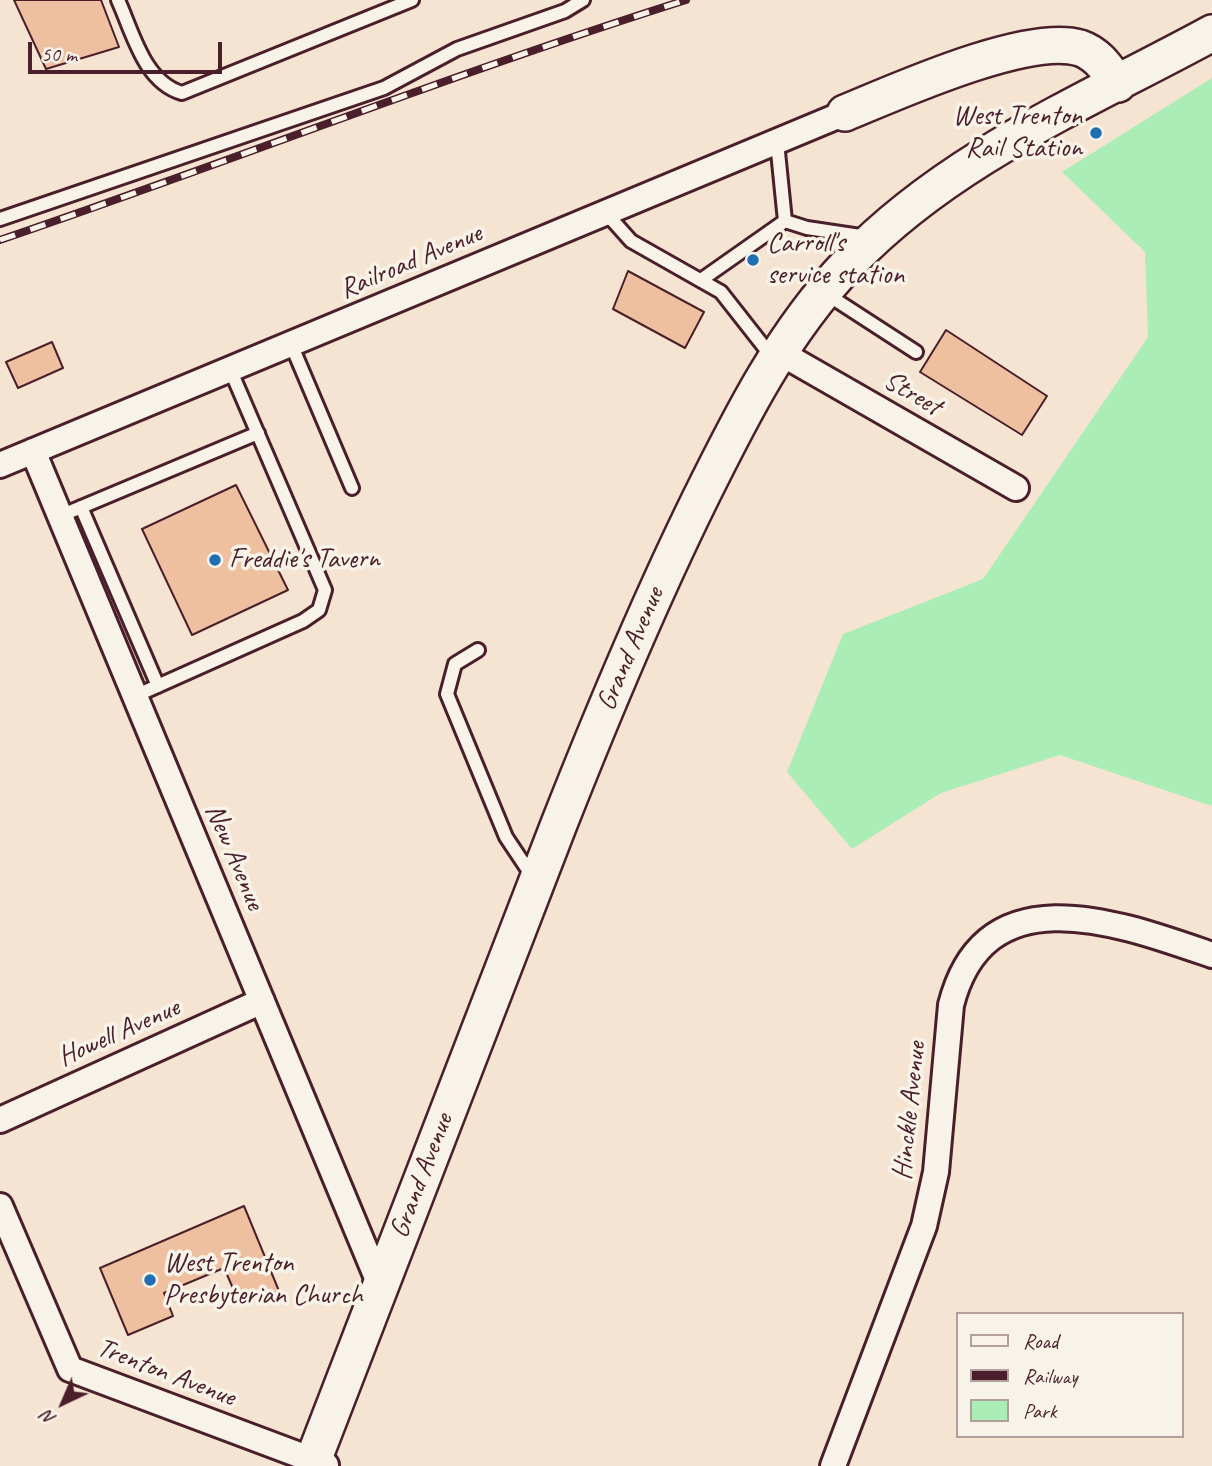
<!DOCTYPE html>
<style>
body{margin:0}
#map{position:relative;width:1212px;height:1466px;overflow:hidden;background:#f5e4d2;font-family:Caveat,sans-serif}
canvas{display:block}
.legend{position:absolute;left:956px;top:1312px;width:228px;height:126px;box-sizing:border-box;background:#f7f3e8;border:2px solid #b29e9c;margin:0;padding:9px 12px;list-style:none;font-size:21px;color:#4a1f2b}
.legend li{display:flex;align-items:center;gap:14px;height:35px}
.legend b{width:35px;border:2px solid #b29e9c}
.north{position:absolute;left:28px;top:1368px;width:70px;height:70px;-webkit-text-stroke:5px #f7f3e8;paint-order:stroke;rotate:224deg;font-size:19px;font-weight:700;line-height:28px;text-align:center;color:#4a1f2b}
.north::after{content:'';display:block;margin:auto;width:24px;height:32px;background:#4a1f2b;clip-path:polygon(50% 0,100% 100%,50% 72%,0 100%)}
.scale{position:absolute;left:28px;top:42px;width:194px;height:32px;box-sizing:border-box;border:4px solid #4a1f2b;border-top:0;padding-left:9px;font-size:21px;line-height:24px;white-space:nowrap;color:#4a1f2b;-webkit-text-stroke:5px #f7f3e8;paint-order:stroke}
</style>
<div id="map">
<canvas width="1212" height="1466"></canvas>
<ul class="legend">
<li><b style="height:9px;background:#f7f3e8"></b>Road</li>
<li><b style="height:9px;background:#4a1f2b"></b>Railway</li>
<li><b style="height:19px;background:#abedb7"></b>Park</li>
</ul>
<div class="north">N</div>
<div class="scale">50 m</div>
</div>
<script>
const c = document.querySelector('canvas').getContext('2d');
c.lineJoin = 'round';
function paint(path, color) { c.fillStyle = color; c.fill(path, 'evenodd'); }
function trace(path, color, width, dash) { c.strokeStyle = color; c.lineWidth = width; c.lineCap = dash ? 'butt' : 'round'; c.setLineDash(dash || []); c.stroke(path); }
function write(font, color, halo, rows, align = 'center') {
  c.font = font + ' Caveat,sans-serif'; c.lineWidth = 7; c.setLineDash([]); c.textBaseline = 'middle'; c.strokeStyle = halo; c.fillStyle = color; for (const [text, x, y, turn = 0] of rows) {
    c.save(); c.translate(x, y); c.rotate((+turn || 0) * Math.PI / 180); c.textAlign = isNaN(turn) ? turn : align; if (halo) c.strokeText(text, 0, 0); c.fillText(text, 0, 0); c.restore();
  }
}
paint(new Path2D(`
 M1212,78V806L1060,755L941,793L852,849L787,772L843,634L983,579L1148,337L1145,252L1062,172Z`), '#abedb7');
const building = new Path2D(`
 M14,0H101L119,47L46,69Z
 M628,271L704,312L685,348L613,309Z
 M946,330L1047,396L1022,435L920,372Z
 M52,342L63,368L18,388L6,362Z
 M236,485L288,590L192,635L142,529Z
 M244,1206L279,1291L240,1304L224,1268L164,1293L173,1316L128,1335L100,1268Z`);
paint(building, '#efc09f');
trace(building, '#4a1f2b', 2);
const service = new Path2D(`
 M118,0C133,33 144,82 182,93L412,0
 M777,142L785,221L807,228L867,237
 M606,213L631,241L721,292L772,357
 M0,219L384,88L457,49L565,11L583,0
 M701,280L785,221
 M825,293L916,352
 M291,344L352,488
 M81,507L158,686
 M60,516L258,433
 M478,650L455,664L447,694L506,837L534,879
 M135,696L303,621L319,610L325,590L230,369`);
const minor = new Path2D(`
 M779,352L1016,488
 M33,451L380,1285
 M0,465L845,113
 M0,1120L262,1001
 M0,1206L70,1369L326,1465
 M833,1466L924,1226L936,1172L951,1005C985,872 1119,923 1212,955`);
const secondary = new Path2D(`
 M845,113C896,92 1028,32 1080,48C1098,54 1107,69 1118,84
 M311,1466C392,1252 475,1038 559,824C602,715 647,607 699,501C741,416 783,332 849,263C949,158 1087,101 1212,33`);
trace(service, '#4a1f2b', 18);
trace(minor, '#4a1f2b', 30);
trace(secondary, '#4a1f2b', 40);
trace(service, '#f7f3e8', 12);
trace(minor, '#f7f3e8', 24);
trace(secondary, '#f7f3e8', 35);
const rail = new Path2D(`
 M0,240C229,162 455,73 686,0`);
trace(rail, '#4a1f2b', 8);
trace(rail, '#f7f3e8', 5, [16]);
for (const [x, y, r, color] of [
 [1096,133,7,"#1f6fb2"],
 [753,260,7,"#1f6fb2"],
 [215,560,7,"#1f6fb2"],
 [150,1280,7,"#1f6fb2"]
]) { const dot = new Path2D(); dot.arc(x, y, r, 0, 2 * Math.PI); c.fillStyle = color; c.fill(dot); trace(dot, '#f7f3e8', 2.5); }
write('28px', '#4a1f2b', '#f7f3e8', [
 ["West Trenton",1082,117,"right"],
 ["Rail Station",1082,149,"right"],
 ["Carroll's",767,244],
 ["service station",767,276],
 ["Freddie's Tavern",229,560],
 ["West Trenton",164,1264],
 ["Presbyterian Church",164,1296]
], 'left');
write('28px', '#4a1f2b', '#f7f3e8', [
 ["Railroad Avenue",411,262,-23],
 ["Street",912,394,30],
 ["Grand Avenue",631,649,-67],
 ["New Avenue",234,857,67],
 ["Howell Avenue",119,1033,-24],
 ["Hinckle Avenue",910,1111,-84],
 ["Grand Avenue",422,1176,-69],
 ["Trenton Avenue",166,1373,21]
]);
</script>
